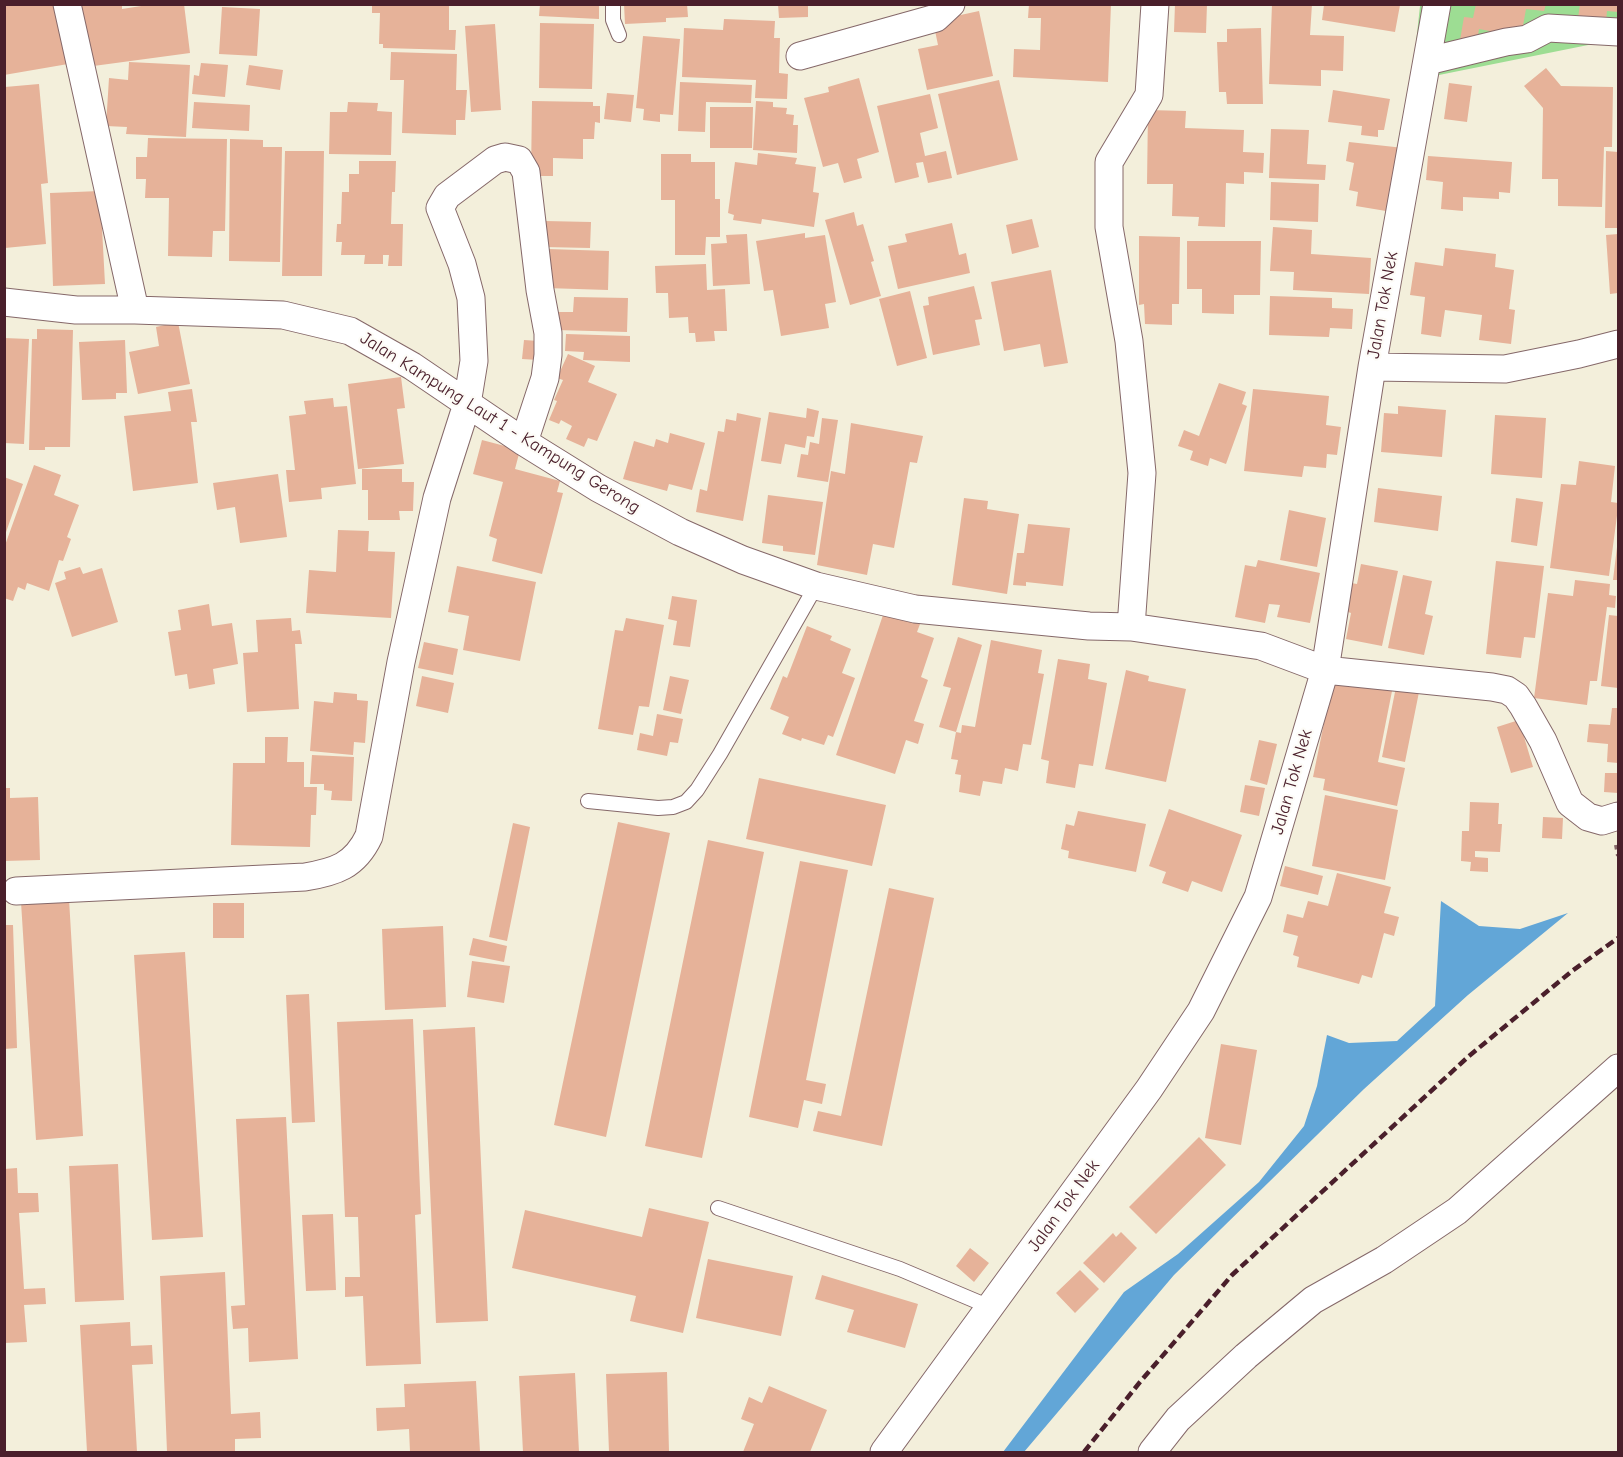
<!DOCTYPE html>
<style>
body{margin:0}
#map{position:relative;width:1623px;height:1457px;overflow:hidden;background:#f3efdb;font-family:"Comic Neue",sans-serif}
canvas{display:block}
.frame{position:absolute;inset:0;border:6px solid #4a1f2b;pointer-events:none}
</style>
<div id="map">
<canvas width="1623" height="1457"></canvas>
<div class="frame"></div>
</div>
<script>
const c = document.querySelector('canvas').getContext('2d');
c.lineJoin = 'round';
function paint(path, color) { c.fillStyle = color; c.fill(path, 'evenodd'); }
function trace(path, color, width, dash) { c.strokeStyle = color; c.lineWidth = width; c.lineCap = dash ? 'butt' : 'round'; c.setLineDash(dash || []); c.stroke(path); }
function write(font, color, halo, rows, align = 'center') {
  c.font = font + ' "Comic Neue",sans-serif'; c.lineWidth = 4.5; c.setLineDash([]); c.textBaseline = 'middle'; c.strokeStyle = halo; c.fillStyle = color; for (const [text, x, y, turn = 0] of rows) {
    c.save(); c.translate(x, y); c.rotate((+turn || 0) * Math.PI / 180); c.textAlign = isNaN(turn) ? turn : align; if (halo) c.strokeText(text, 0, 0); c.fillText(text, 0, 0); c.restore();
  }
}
paint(new Path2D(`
 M1415,5H1618V39L1439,75L1413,71L1420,6Z`), '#9ddd93');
paint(new Path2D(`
 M1441,901L1479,926L1520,929L1568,913L1468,995L1364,1089L1174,1275L1024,1452H1003L1124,1292L1178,1254L1259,1182L1304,1126L1317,1086L1327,1035L1349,1043L1397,1041L1435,1006Z`), '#62a6d7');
paint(new Path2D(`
 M4,4H58L68,64L4,75Z
 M94,4H122V9L154,4H184L190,53L86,67L78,7Z
 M372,4H449V30H456L455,50L383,48V44H379L380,13H372Z
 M540,4H599V19L539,16Z
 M624,4H687L688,17L666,18V22L625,24Z
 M778,4H808V17L779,18Z
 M1029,4H1111L1108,82L1013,77L1014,49L1040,50L1041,18H1028Z
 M1175,4H1207L1206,33L1174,32Z
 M1272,4H1312L1310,35L1344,36L1343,71L1321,70V86L1269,84Z
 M1476,4H1546L1544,11L1526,9L1521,37L1479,29L1477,43L1460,40L1464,17L1473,18Z
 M1580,4H1618V12L1607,11L1606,21L1578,18Z
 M1324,5H1400L1395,32L1322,20Z
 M222,7L260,9L257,56L219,54Z
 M979,11L993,76L927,90L918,49L938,45L933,21Z
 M724,19L775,21L774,38H780L779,73L788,74L787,99L755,98L756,80L682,77L684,28L723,30Z
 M540,23L594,24L592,89L539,88Z
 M495,24L501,110L471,112L465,26Z
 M1261,28L1263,104H1227L1226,92H1219L1217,42H1227V29Z
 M643,36L680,39L673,115L660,114V122L643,120L644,109L636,108Z
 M391,52L457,54L456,90H467L465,120H456V135L402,133L404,80H390Z
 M129,62L190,65L186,137L126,134L127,127L106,126L109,78L128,80Z
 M201,63L228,65L225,97L192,94L194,75L199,76Z
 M249,65L283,70L280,90L246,85Z
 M1546,68L1561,86L1613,87L1612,147H1604L1602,207L1558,206V179H1542L1543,108L1524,86Z
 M859,78L879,152L857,159L862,178L844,183L838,163L823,167L804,98L829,92L828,87Z
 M999,80L1018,160L957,175L938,94Z
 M680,82L752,85L751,103L706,102L705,132L678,131Z
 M1449,83L1472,86L1467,122L1444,119Z
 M39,84L48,183L41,184L46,244L5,248V87Z
 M1333,90L1390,99L1384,130H1378V137L1361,135L1362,126L1328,122Z
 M607,93L634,95L631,122L604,119Z
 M930,94L938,128L920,133L925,156L946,151L952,178L928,183L923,162L916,163L919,177L895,183L877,106Z
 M532,101L593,102V106H600V123L595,122L594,139H583V159L553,158V176H531Z
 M756,101L773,102V107L787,108L786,114L794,115L793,125H798L797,153L753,150Z
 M194,102L250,105L249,131L192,128Z
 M348,102L378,103L377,111L392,112L391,155L329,154L330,112H347Z
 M710,107H753L752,148H710Z
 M1148,110L1186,111L1185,128L1244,130L1243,152L1264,153L1263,173L1244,172V184L1226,183L1225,227L1198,226L1199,217L1172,216L1173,184H1147Z
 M1271,129L1309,130L1307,164L1326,165L1325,180L1269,178Z
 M148,138L227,139L225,231H213L212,257L168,256L169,198H145L146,179H136V157H147Z
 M230,139L263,140V147H282L280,262L229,261Z
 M1349,142L1404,148L1392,212L1356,206L1358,192L1349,190L1354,163L1346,161Z
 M285,151H324L322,276H282Z
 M1606,151L1618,152V228H1605Z
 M758,153L797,158L795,164L816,167L813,192L819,193L814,227L762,219L761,224L733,220L734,215L728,213L735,162L757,165Z
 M661,154H691V162H715V199H720V237H706L705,255H675V200H661Z
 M1428,156L1512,162L1510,193L1499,192V199L1463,197V211L1441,209L1443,182L1426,180Z
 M359,161H396L395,192H392L391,224H403L402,266H388L389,255H383V264H364L365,255H341L342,242H336L337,224H341L342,192H349V174H359Z
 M1271,182L1319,184L1318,222L1270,220Z
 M100,191L105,284L53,286L50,193Z
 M854,212L857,226L863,224L874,261L871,262L881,296L850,305L825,220Z
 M1032,219L1039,247L1012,254L1006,225Z
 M545,221L591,222L590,248L544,247Z
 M952,223L959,255L966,253L970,273L898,289L888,246L907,242L905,234Z
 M1273,227L1312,230L1311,254L1371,258L1369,294L1293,290L1294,272L1270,271Z
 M805,233V238L825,235L836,302L825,304L829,328L781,336L773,290L764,291L756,241Z
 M747,234L750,284L713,286L711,244L727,243L726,235Z
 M1618,234V293L1610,294L1606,235Z
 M1139,236L1180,237L1179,304H1172V325L1145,324L1144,304L1139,305Z
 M1187,241H1261L1260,295H1234V314L1202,313V289H1187Z
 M1445,248L1496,254L1495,267L1514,270L1509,309L1515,310L1511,344L1479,340L1482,315L1445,310L1441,337L1421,334L1425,297L1410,295L1415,262L1443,266Z
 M548,249L609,251L608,290L546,288Z
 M706,264L707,290L725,289L727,331H714L715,341L696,342L695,333H689L688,317L669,318L668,293H656L655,266Z
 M1051,270L1068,363L1044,367L1040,344L1004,351L991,282Z
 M974,286L982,319L975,320L980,345L933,355L923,306L929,305L928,297Z
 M910,291L927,358L897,366L879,299Z
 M1270,296L1332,298V308L1353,309L1352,329L1330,328L1329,337L1269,335Z
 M574,297L628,298L627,332L556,330L557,312H573Z
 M178,322L190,384L138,394L129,352L159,346L156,327Z
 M37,329L73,330L70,447H45V450H29L32,339H37Z
 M566,334L630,336V362L583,360L584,352L565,351Z
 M4,338L29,339L24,444L4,443Z
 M125,340L127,393H116V399L82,400L79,342Z
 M524,340L539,341L538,360L522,359Z
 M568,354L595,366L588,382L617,394L597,441L588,438L584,447L566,439L572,426L561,420L559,424L549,420L557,401L554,400L563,380L557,378Z
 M401,377L405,408L397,409L404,464L358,469L348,384Z
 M1219,383L1246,392L1242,404L1247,406L1226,464L1210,458L1208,466L1190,460L1193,451L1178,446L1184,430L1199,436Z
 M192,389L197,422H191L198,483L133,491L124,416L171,411L168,392Z
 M1253,389L1329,396L1326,425L1341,427L1337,455L1327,454L1326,468L1304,466L1302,477L1244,471Z
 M333,398L334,407L347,406L356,484L321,488L322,499L289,502L286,470H295L289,416L306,414L304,401Z
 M1398,406L1446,410L1442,457L1381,452L1384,413L1398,414Z
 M807,408L819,411L814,437L807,436L805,448L785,444L781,464L761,461L769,412L806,418Z
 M737,413L761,418L743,521L696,512L700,489L707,491L718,431L724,432L726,419L736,421Z
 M1495,415L1546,418L1542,478L1491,474Z
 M822,418L838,420L828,482L797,477L801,454L808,455L810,442L819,444Z
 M851,423L923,436L917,463L910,462L894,548L873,544L867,575L817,565L831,471L845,474Z
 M670,433L705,443L692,490L669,484L667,491L623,479L634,441L654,447L656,439L668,443Z
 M482,440L520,450L515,469L560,481L557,492L563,493L542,574L492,561L497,539L489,536L503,482L473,474Z
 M1579,461L1615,466L1611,502L1618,503V508L1609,576L1550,568L1561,484L1576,485Z
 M34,465L61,475L54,495L79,505L67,537L71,539L63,561L59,560L49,591L27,583L25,590L18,587L13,601L4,598V548Z
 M362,469H402V482H414L413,511H399L400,520H368V490H362Z
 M278,474L287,537L240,543L235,507L217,510L213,483Z
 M4,477L23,484L5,535H4Z
 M1378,488L1442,496L1438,531L1374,522Z
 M768,495L823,502L815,555L783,551V546L762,543Z
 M964,498L988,501L987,509L1019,514L1007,594L952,585Z
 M1516,498L1543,502L1537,546L1511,542Z
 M1289,510L1326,518L1317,567L1280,560Z
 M1028,524L1070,528L1063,586L1026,582V586L1013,585L1017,553H1024Z
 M338,530L369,531L368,551L395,552L391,618L306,613L309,570L336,572Z
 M1617,547H1618V580H1613Z
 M1258,560L1320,573L1310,623L1277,617L1280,605L1269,604L1265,623L1235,617L1245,565L1256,567Z
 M1496,561L1544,566L1535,638L1524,637L1521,658L1486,654Z
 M1361,564L1398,571L1382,646L1346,639L1351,613L1345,611L1351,583L1357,584Z
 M457,566L536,582L520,661L463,650L469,616L448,612Z
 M80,567L83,574L102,568L118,622L72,637L55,583L66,579L64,572Z
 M1403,575L1432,581L1425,614L1433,616L1424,655L1388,648Z
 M1575,580L1610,584L1609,595L1616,596L1615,608L1607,607L1597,681H1590L1587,705L1534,698L1548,593L1573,596Z
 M672,596L697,600L690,647L673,645L677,621L668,619Z
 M209,604L212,626L232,623L238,664L213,669L215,684L189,689L187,674L175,676L168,632L181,630L178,610Z
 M884,612L920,624L917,632L934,638L921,677L928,680L914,721L924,724L918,744L906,740L895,774L836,755Z
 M1609,615L1618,616V688L1601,686Z
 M291,618L292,631L300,630L302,644H295L299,709L247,712L243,653L258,652L256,620Z
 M626,618L664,625L649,707L639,706L633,735L598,729L615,630L623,631Z
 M807,626L832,636L830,640L851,649L842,673L855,678L833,737L828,735L824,745L802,738L801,741L782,734L789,717L770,709L783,676L787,678Z
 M958,637L982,645L956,732L939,727L951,688L943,686Z
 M991,640L1042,650L1038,673L1044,674L1031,745L1023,744L1018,771L1005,768L1002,784L983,781L980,796L959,792L961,775L955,774L958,760L951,759L956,732L961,733L962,725L975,727Z
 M424,642L458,649L453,675L418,668Z
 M1058,659L1090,664L1088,679L1107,683L1093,766L1079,764L1075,788L1046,783L1049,761L1041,759Z
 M1126,670L1149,676L1148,681L1186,689L1166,782L1105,769Z
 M422,676L454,683L448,713L416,706Z
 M670,676L689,680L681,714L663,710Z
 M1333,679L1393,686L1378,762L1405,768L1397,806L1323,790L1325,779L1313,777Z
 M1397,682L1420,687L1405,762L1382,757Z
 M334,692L357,694V700L368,701L365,743L354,742L353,755L310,751L314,701L333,703Z
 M1612,708H1618V763L1607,762L1608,744L1587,742L1589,724L1610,725Z
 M657,714L683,719L678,743L670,742L667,756L637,750L640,733L653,736Z
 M1519,720L1533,767L1511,773L1497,727Z
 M265,737H288L287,762H304V787H317L316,815H311L310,847L231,845L233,763H265Z
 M1259,740L1277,744L1267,785L1250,780Z
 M312,755L354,757L352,801L331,800L332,791L324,790V784H310Z
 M1605,773H1618V793L1604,792Z
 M759,778L886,805L872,866L746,839Z
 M1245,785L1265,788L1259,816L1240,812Z
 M4,788H10V798L38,797L40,860L4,861Z
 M1325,795L1398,810L1385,880L1312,866Z
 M1470,802L1499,803L1498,824H1502L1500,852L1475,851V857L1488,858V872L1470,871L1471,862L1461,861L1462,831H1469Z
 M1169,809L1242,835L1222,892L1192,881L1188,892L1162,883L1166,872L1149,866Z
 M1078,811L1146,824L1136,872L1068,858L1069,851L1061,849L1066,824L1074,826Z
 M1543,817L1563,818L1562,839L1542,838Z
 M618,822L670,833L606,1137L554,1125Z
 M513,823L530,827L507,941L489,937Z
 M708,840L764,852L702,1158L645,1146Z
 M800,861L848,870L806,1080L826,1084L822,1104L804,1100L798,1128L749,1117Z
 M1285,866L1323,876L1318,895L1280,886Z
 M1337,873L1391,887L1384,913L1399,917L1394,936L1384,933L1372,978L1362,975L1359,984L1297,967L1299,957L1293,955L1298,936L1283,932L1287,914L1303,918L1308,901L1328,906Z
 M889,888L934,898L882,1146L813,1131L818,1111L841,1116Z
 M69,899L83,1136L36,1140L21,902Z
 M213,903H244V938H213Z
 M4,925H13L17,1048L4,1049Z
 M443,926L446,1007L385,1010L382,929Z
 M473,938L507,946L504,962L469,955Z
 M185,952L203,1237L152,1240L134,955Z
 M472,961L510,966L504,1003L467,997Z
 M309,994L315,1122L292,1123L286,995Z
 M413,1019L421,1214L415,1215L421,1364L366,1366L363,1296L345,1297V1277H360L358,1217H345L337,1022Z
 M475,1027L488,1321L436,1323L423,1030Z
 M1221,1044L1257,1050L1241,1145L1205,1138Z
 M286,1117L298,1359L249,1362L248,1328L233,1329L231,1306L245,1305L236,1119Z
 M1199,1137L1226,1165L1156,1234L1129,1207Z
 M118,1164L124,1300L75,1302L69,1166Z
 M17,1168L18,1193H38L39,1212L19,1213L24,1289L45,1288L46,1304L24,1305L27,1342L4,1343V1169Z
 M649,1208L709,1222L683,1333L630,1321L636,1296L512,1268L525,1210L642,1237Z
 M333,1214L336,1290L306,1291L302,1215Z
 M1121,1232L1137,1248L1104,1283L1083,1263L1113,1233L1116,1237Z
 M970,1248L989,1263L974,1282L956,1266Z
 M708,1259L793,1276L781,1336L696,1318Z
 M1080,1270L1099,1289L1075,1313L1056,1293Z
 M225,1272L231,1414L260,1412L261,1438L235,1439V1452H167L160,1276Z
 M822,1275L918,1304L905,1348L847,1332L854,1310L815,1299Z
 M130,1322L131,1346L152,1345L153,1364L132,1365L137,1452H87L80,1325Z
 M667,1372L669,1452H609L606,1374Z
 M575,1373L579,1452H523L519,1376Z
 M476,1381L480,1452H410L409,1429L377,1431L376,1408L405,1407L404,1384Z
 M769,1386L827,1410L810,1452H743L754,1424L741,1419L749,1397L762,1403Z`), '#e6b299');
const lane = new Path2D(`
 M613,4V20L619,35
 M588,801L658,808L673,807L686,802L697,790L720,754L816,586
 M718,1208L900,1269L990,1307`);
const street = new Path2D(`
 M67,4L135,310
 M800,56L936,18L951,4
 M1428,61L1506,42L1527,39L1548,28L1618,32
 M4,302L76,310H135L283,315L350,331L412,366L524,442L598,488L680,532L743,560L816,586L915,609L1089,626L1131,627L1261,646L1325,670L1492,687L1507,690L1516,696L1523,706L1543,741L1570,803L1588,817L1602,821L1618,816
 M1372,367L1505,369L1579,354L1618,344
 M1131,627L1142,473L1129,341L1109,227V162L1149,95L1155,4
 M16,891L305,877C335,872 355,866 369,836L401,662L437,498L467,404L474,361L471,298L462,264L440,208L447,196L495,160L505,157L519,160L526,172L540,290L548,333V355L545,378L524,442
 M884,1452L1149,1089L1201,1011L1258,897L1325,670L1372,367L1437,4
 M1152,1452L1178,1419L1246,1356L1313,1300L1384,1260L1457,1211L1618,1068`);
trace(lane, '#856869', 16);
trace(street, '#856869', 29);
trace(new Path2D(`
 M1616,845L1618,856`), '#856869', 4, [4.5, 4.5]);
trace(lane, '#fff', 14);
trace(street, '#fff', 27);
trace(new Path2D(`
 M1084,1452L1140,1382L1232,1275L1469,1056L1572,971L1618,938`), '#4a1f2b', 4.5, [9, 4.5]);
write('18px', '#4a1f2b', '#fdfcf7', [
 ["Jalan Tok Nek",1383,305,-80],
 ["Jalan Kampung Laut 1 - Kampung Gerong",500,423,32],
 ["Jalan Tok Nek",1292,782,-74],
 ["Jalan Tok Nek",1064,1206,-54]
]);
</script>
